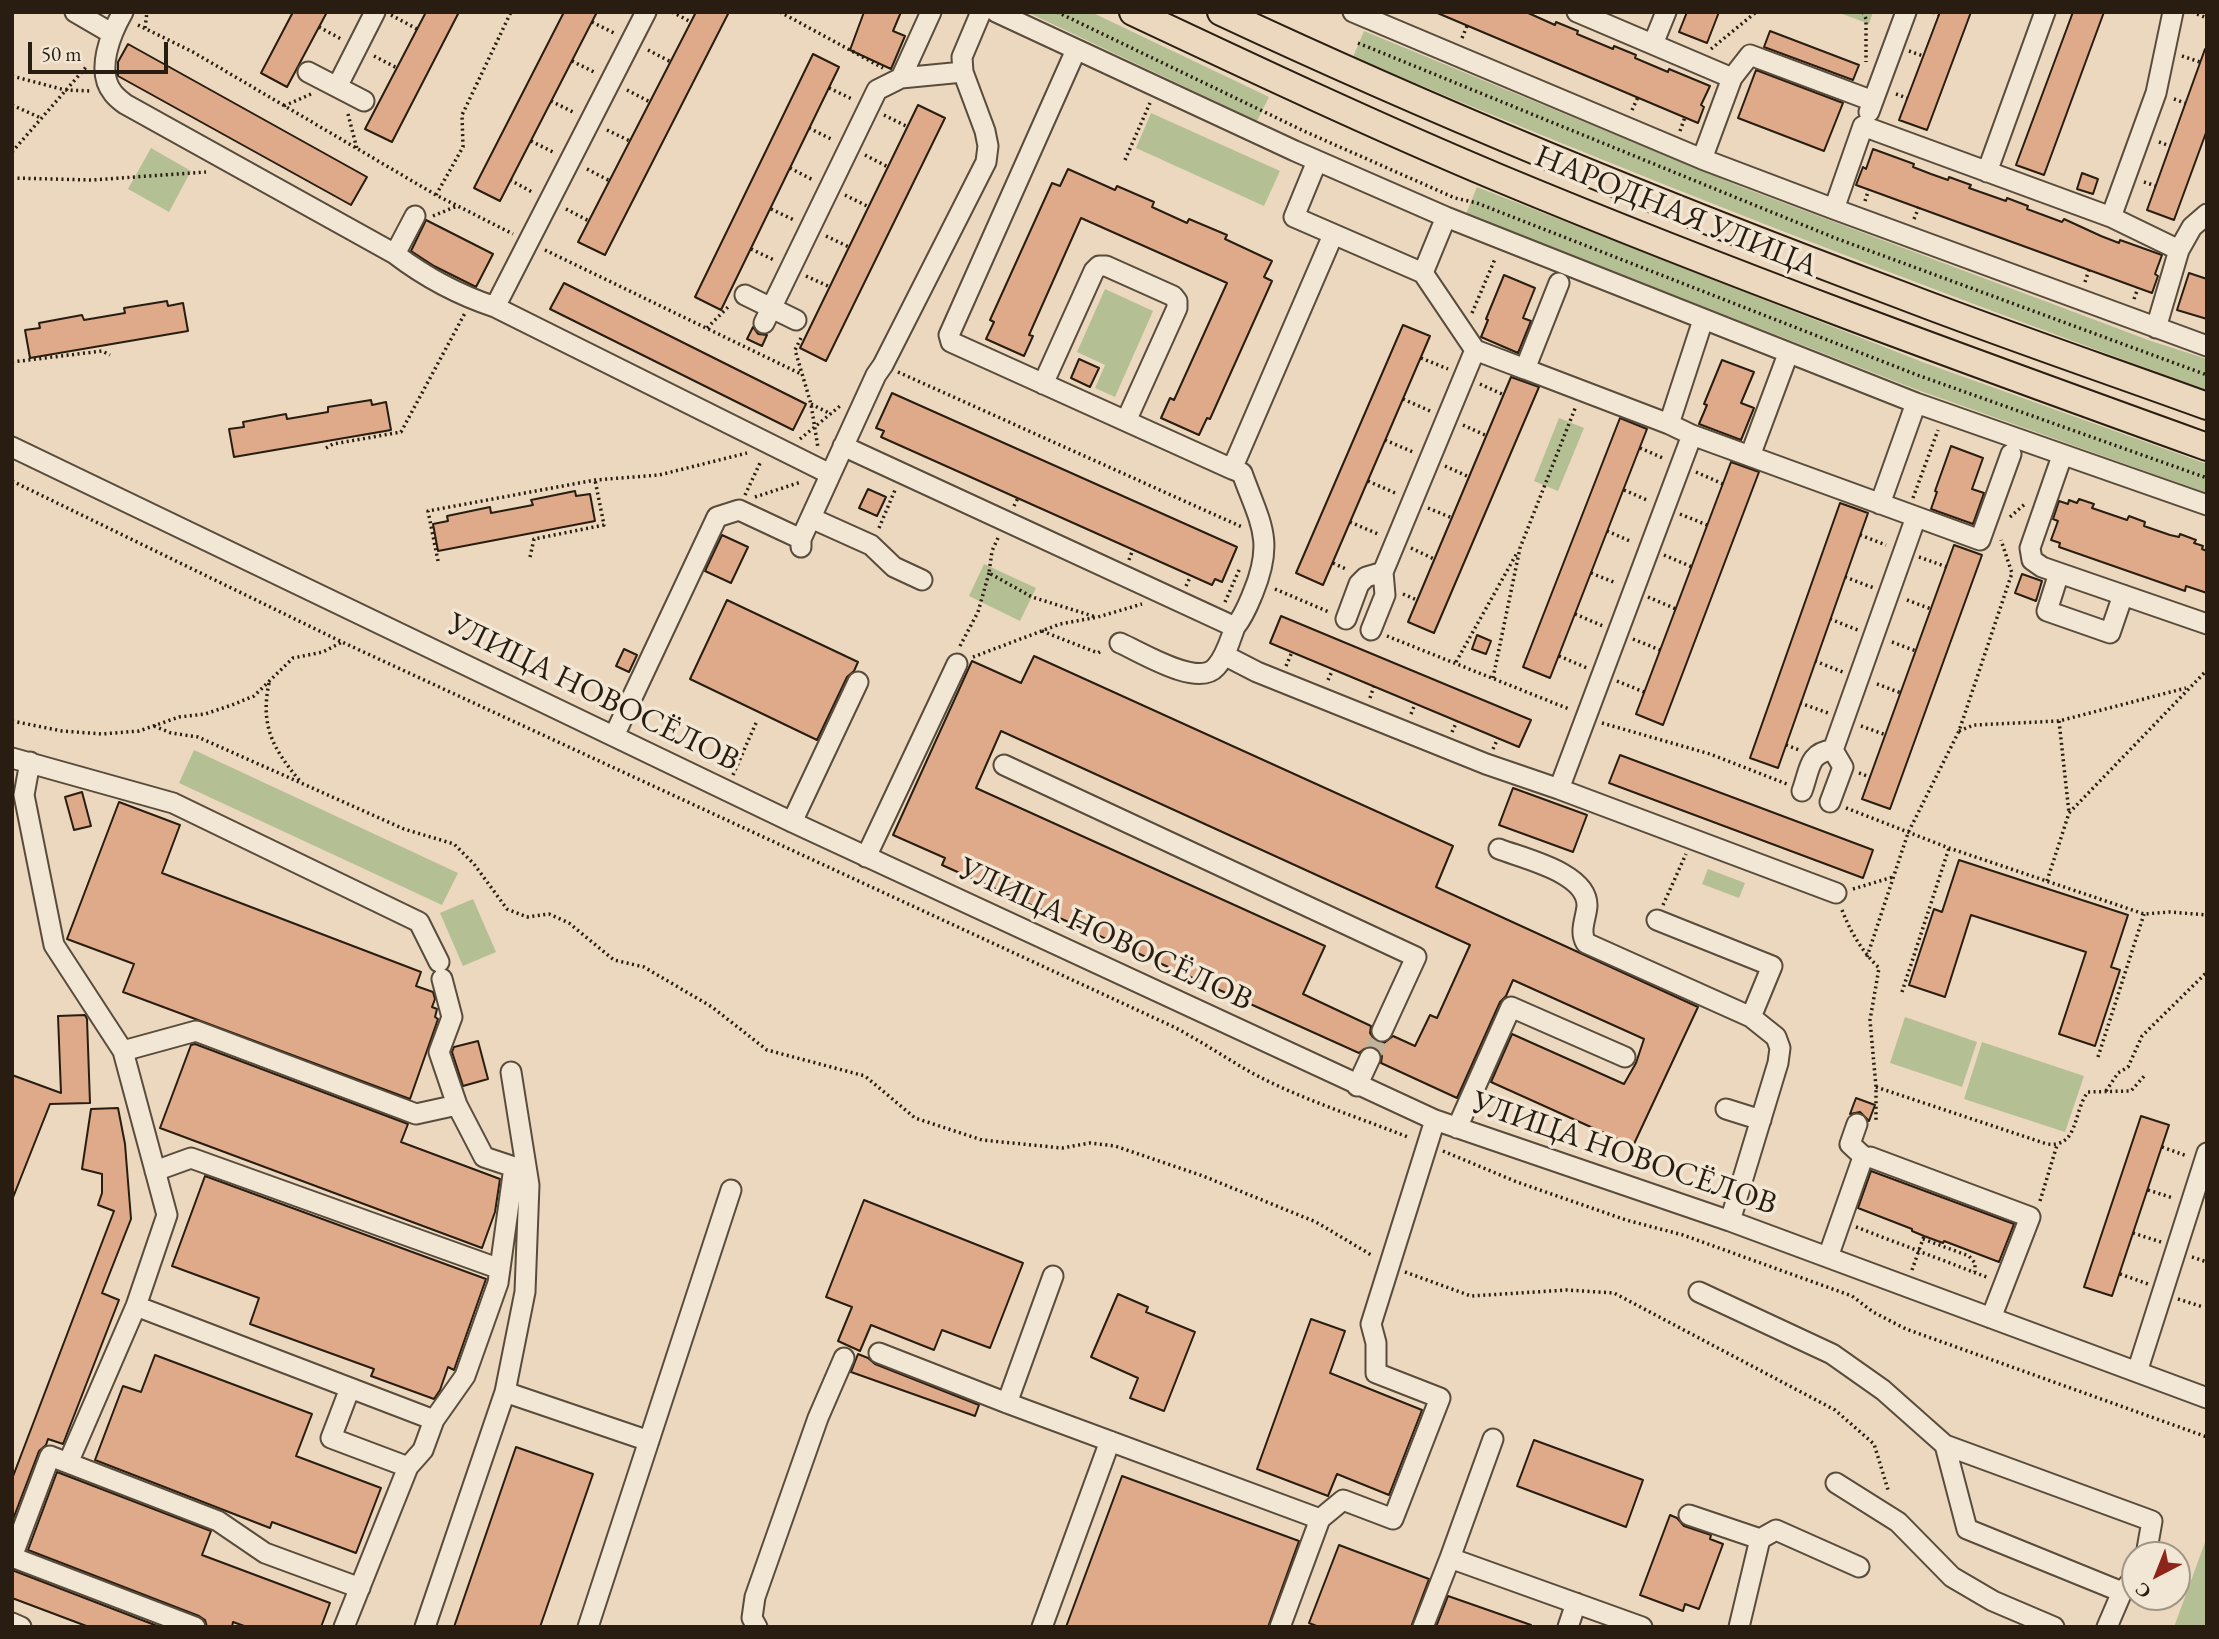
<!DOCTYPE html>
<meta charset="utf-8">
<style>
body{margin:0}
#map{position:relative;width:2219px;height:1639px;overflow:hidden;background:#ebd8be;font-family:"EB Garamond",serif}
canvas{display:block}
.frame{position:absolute;inset:0;border:14px solid #281d10;pointer-events:none}
.north{position:absolute;left:2121px;top:1541px;width:70px;height:70px;box-sizing:border-box;background:#f2e6d5;border:2px solid #a19686;border-radius:50%;rotate:222deg;font-size:19px;font-weight:700;line-height:28px;text-align:center;color:#281d10}
.north::after{content:'';display:block;margin:auto;width:24px;height:32px;background:#8f2418;clip-path:polygon(50% 0,100% 100%,50% 72%,0 100%)}
.scale{position:absolute;left:28px;top:42px;width:140px;height:32px;box-sizing:border-box;border:4px solid #281d10;border-top:0;padding-left:9px;font-size:21px;line-height:24px;white-space:nowrap;color:#281d10;-webkit-text-stroke:5px #f2e6d5;paint-order:stroke}
</style>
<div id="map">
<canvas width="2219" height="1639"></canvas>
<div class="frame"></div>
<div class="north">С</div>
<div class="scale">50 m</div>
</div>
<script>
const c = document.querySelector('canvas').getContext('2d');
c.lineJoin = 'round';
function paint(path, color) { c.fillStyle = color; c.fill(path, 'evenodd'); }
function trace(path, color, width, dash) { c.strokeStyle = color; c.lineWidth = width; c.lineCap = dash ? 'butt' : 'round'; c.setLineDash(dash || []); c.stroke(path); }
function write(font, color, halo, rows, align = 'center') {
  c.font = font + ' "EB Garamond",serif'; c.lineWidth = 7; c.setLineDash([]); c.textBaseline = 'middle'; c.strokeStyle = halo; c.fillStyle = color; for (const [text, x, y, turn = 0] of rows) {
    c.save(); c.translate(x, y); c.rotate((+turn || 0) * Math.PI / 180); c.textAlign = isNaN(turn) ? turn : align; if (halo) c.strokeText(text, 0, 0); c.fillText(text, 0, 0); c.restore();
  }
}
paint(new Path2D(`
 M1027,12H1091L1269,97L1257,121Z
 M1837,12H1873L1869,24Z
 M1364,31L1744,188L2151,341L2207,359V390C1919,286 1635,176 1353,57Z
 M1151,113L1280,171L1264,206L1136,148Z
 M151,148L191,171L169,212L128,189Z
 M1477,187L1925,363L2207,464V493L1915,389L1466,214Z
 M1105,289L1153,311L1115,397L1095,388L1105,365L1077,352Z
 M1559,418L1584,428L1558,491L1534,481Z
 M984,564L1036,588L1020,621L969,596Z
 M194,750L458,873L442,905L179,783Z
 M1708,869L1745,883L1739,898L1702,884Z
 M473,899L496,952L463,966L440,913Z
 M1905,1017L1977,1042L1962,1087L1890,1063Z
 M1982,1042L2084,1076L2065,1132L1964,1099Z
 M2207,1537V1627H2174Z`), '#b5bf94');
const building = new Path2D(`
 M293,12H327L287,87L261,73Z
 M426,12H459L392,142L365,129Z
 M564,12H597L500,201L474,188Z
 M696,12H729L605,255L578,242Z
 M864,12H901L893,31L905,36L891,69L850,50Z
 M1435,12H1526L1555,25L1556,22L1578,31L1577,34L1613,49L1614,46L1636,55L1635,58L1668,72L1669,69L1710,86L1701,105L1704,107L1698,123Z
 M1687,12H1719L1707,43L1679,32Z
 M1940,12H1971L1927,130L1899,120Z
 M2073,12H2104L2044,175L2016,165Z
 M1770,31L1859,65L1853,80L1764,47Z
 M128,44L367,177L351,205L118,76V62Z
 M2205,49H2207V130L2174,220L2147,210Z
 M813,54L839,67L721,310L695,297Z
 M1756,70L1843,103L1824,151L1738,118Z
 M918,105L945,118L826,361L800,348Z
 M1873,149L1914,164L1913,167L1931,174L1948,180L1949,177L1971,185L1969,188L2006,201L2007,198L2028,206L2027,209L2062,222L2064,219L2101,236L2119,243L2120,240L2162,255L2155,274L2158,276L2152,293L1856,185L1863,167L1866,169Z
 M1068,169L1115,190L1117,186L1154,202L1152,207L1187,223L1189,219L1227,235L1225,239L1272,261L1264,277L1272,281L1210,419L1207,418L1199,435L1161,418L1170,398L1174,400L1227,283L1099,226L1081,218L1029,335L1033,336L1024,356L986,339L994,322L990,320L1052,183L1060,186Z
 M2082,173L2098,179L2093,194L2077,189Z
 M426,220L493,254L476,287L434,266L411,251Z
 M2189,273L2207,279V319L2177,310Z
 M1504,275L1535,288L1523,318L1531,321L1518,353L1481,337L1488,320L1486,319Z
 M564,283L806,404L793,430L550,309Z
 M167,301L168,306L183,303L188,331L30,358L25,330L40,328L39,323L82,315L84,320L125,313L124,308Z
 M1403,325L1430,336L1323,585L1296,573Z
 M753,327L758,334L767,335L762,346L747,339Z
 M1079,359L1099,368L1090,387L1071,378Z
 M1722,360L1754,372L1741,403L1754,408L1741,440L1699,424L1707,405L1704,404Z
 M1511,377L1539,387L1434,633L1408,622Z
 M892,393L1237,547L1222,582L1215,579L1212,585L881,437L884,431L876,428Z
 M371,400L372,405L386,402L391,430L234,457L229,429L244,427L243,422L286,414L287,419L328,412V407Z
 M1620,418L1647,429L1550,678L1523,667Z
 M1951,446L1983,458L1972,489L1984,493L1973,524L1931,509L1937,492L1935,491Z
 M1731,462L1759,472L1663,725L1636,714Z
 M868,489L886,497L877,516L859,508Z
 M575,491L576,496L590,494L595,521L438,551L433,524L448,521L447,516L490,507L491,513L533,505L531,500Z
 M2079,499L2094,504L2092,508L2127,520L2129,516L2145,522L2144,526L2170,535L2179,537L2180,534L2196,540L2194,543L2203,546L2202,549L2207,551V593L2186,586L2185,591L2059,547L2060,543L2051,540L2058,521L2053,519L2059,501L2068,504L2069,500L2077,503Z
 M1840,503L1868,513L1778,768L1750,758Z
 M722,535L748,547L731,583L705,571Z
 M1954,545L1982,555L1890,809L1862,799Z
 M2022,574L2042,581L2036,601L2015,593Z
 M727,600L858,662L854,671L847,677L817,740L690,679Z
 M1281,616L1531,720L1519,747L1270,643Z
 M1477,635L1491,641L1486,654L1472,649Z
 M624,649L637,655L629,672L616,666Z
 M1034,656L1453,846L1436,887L1698,1007L1633,1146L1491,1082L1512,1034L1624,1084L1636,1063L1644,1039L1513,980L1506,996L1500,1002L1457,1098L1381,1063L1382,1056L1376,1047L1368,1046L1359,1053L942,865L945,858L893,835L972,661L1021,683ZM1001,731L1470,945L1437,1018L1430,1015L1415,1046L1393,1036L1384,1043L1376,1042L1370,1033L1371,1026L1303,994L1325,946L976,788Z
 M1620,755L1873,850L1863,878L1609,783Z
 M1513,788L1587,815L1573,852L1499,825Z
 M82,792L91,826L74,830L65,797Z
 M119,802L180,825L162,873L421,972L416,986L433,992L435,999L432,1007L437,1009L435,1017L438,1019L410,1099L123,992L134,964L67,939Z
 M1959,860L2128,915L2111,967L2120,970L2095,1046L2059,1034L2086,952L1971,915L1945,997L1909,985L1934,909L1942,912Z
 M85,1015L87,1019L90,1103L50,1104L12,1200V1075L61,1093L58,1016Z
 M478,1041L488,1079L463,1086L452,1052L454,1047Z
 M195,1044L408,1124L401,1142L500,1179L495,1212L482,1248L160,1128L191,1045Z
 M1856,1098L1875,1105L1869,1121L1860,1112L1850,1114Z
 M118,1108L125,1144L131,1219L102,1293L119,1300L63,1444L48,1439L46,1445L39,1451L12,1522V1479L114,1211L98,1205L102,1193V1174L82,1169L91,1109Z
 M2141,1116L2169,1125L2112,1296L2084,1287Z
 M1871,1171L2014,1224L1999,1262L1944,1241L1943,1243L1924,1236L1912,1231V1229L1858,1208Z
 M205,1176L486,1279L454,1370L448,1367L440,1390L434,1399L371,1376L374,1369L250,1324L259,1298L172,1266Z
 M864,1200L1023,1263L990,1348L942,1330L934,1350L871,1325L860,1351L838,1341L852,1307L826,1297Z
 M1118,1294L1148,1307L1146,1312L1195,1332L1164,1411L1130,1398L1138,1378L1091,1357Z
 M1311,1319L1345,1331L1330,1373L1422,1410L1389,1495L1337,1474L1328,1496L1257,1469Z
 M858,1354L868,1358L875,1364L979,1405L975,1416L851,1372Z
 M155,1355L312,1414L296,1456L381,1488L356,1553L272,1522L270,1528L95,1460L123,1386L141,1392Z
 M1534,1440L1643,1480L1626,1527L1517,1486Z
 M516,1447L593,1474L540,1627H454Z
 M57,1472L211,1531L202,1555L330,1603L321,1627H247L233,1622L232,1627H207L205,1620L199,1616L28,1550Z
 M1122,1476L1299,1541L1268,1627H1066Z
 M1670,1515L1677,1518L1684,1526L1711,1535L1710,1539L1723,1544L1699,1609L1685,1604L1683,1611L1640,1595Z
 M1339,1545L1429,1579L1411,1627H1319L1309,1623Z
 M12,1570L160,1627H89L12,1598Z
 M1448,1596L1531,1625L1530,1627H1436Z`);
paint(building, '#deaa89');
trace(building, '#281d10', 2);
trace(new Path2D(`
 M1370,1058L1382,1031`), '#c4b39b', 19, [19, 10]);
const minor = new Path2D(`
 M75,12L111,33
 M123,12C111,33 95,71 113,93C116,97 121,101 125,104L395,254
 M996,12L1295,151L1446,217L1916,403L2207,505
 M1353,12L1702,159L1834,209L2207,346
 M1577,12L1732,78
 M1653,44L1666,12
 M1076,50L949,335L951,342L1232,469
 M308,72L364,101
 M901,78L963,72
 M337,87L375,12
 M1869,112L1906,12
 M1702,159L1732,78L1750,55L1873,101
 M1317,161L1294,217L1423,273L1475,350L1383,572L1385,595L1371,630
 M1987,172L2045,12
 M1834,209L1863,126L2111,217
 M415,216L395,254C425,277 459,295 495,307L646,12
 M2179,250L2192,227L2207,214
 M1423,273L1446,217
 M745,295L796,320
 M495,307L830,474
 M764,323L877,90L901,78L931,12
 M2156,328L2179,250L2111,217L2156,93L2173,12
 M1475,350L1525,369L1559,283
 M1525,369L1669,424
 M1043,384L1094,271L1099,266H1106L1173,296L1177,301V308L1126,421
 M1692,435L1980,540L2011,454
 M843,446L1235,627C1244,616 1248,605 1253,593C1275,540 1260,523 1242,473L1232,469L1333,235
 M12,447L792,822L1435,1120L1730,1221L2207,1398
 M1750,456L1788,354
 M2062,456L2030,548L2032,560L2042,567L2207,624
 M1880,504L1916,403
 M811,518L871,545L894,567L922,580
 M801,547V539L876,375L883,365L986,162L988,146L985,131L963,72L962,57L981,12
 M2059,573L2047,611L2110,633L2123,595
 M1346,619L1359,584L1366,577L1383,572
 M1120,643C1141,652 1198,688 1216,667C1226,656 1230,640 1235,627
 M1224,655L1257,672L1486,764L1559,789L1836,893
 M614,736L717,517L739,510L801,539
 M12,758L173,803L419,922L439,962
 M30,762L24,795L54,945L123,1051L167,1215L136,1306L68,1463L218,1521L265,1553L360,1588
 M1004,765L1416,957L1382,1031
 M1559,789L1692,435L1669,424L1703,320
 M1802,791C1810,770 1808,752 1833,750
 M1830,802L1843,767L1833,750L1916,517
 M792,822L858,682
 M1499,849C1525,859 1588,873 1587,906C1586,919 1579,931 1586,943L1751,1017L1776,1037L1780,1048L1778,1063L1730,1221
 M866,857L957,664
 M1657,920L1772,966L1751,1017
 M123,1051L196,1031L416,1114L457,1105
 M1357,1086L1370,1058
 M1726,1109L1761,1120
 M1857,1124L1850,1144L1865,1158
 M1457,1128L1511,1007L1625,1057
 M155,1171L191,1158L500,1269
 M1828,1257L1861,1163L1865,1158L1870,1157L2030,1217L1991,1318
 M1699,1292L1832,1354L1883,1390L1945,1445L2152,1521L2146,1555
 M136,1306L434,1420L423,1450L408,1467L344,1627
 M879,1353L1007,1403L1320,1519L1280,1627
 M2137,1372L2207,1153
 M350,1388L331,1438L408,1467
 M505,1392L649,1441
 M1007,1403L1053,1276
 M434,1420L465,1376L498,1283L514,1167L484,1157L457,1105L439,1052L452,1017L442,979
 M1945,1445L1967,1529L2122,1592
 M1836,1483L1898,1522L1952,1577L1993,1601L2054,1627
 M1689,1515L1760,1539L1739,1627
 M1320,1519L1343,1500L1393,1519L1440,1398L1376,1373V1343L1371,1324L1435,1120
 M1760,1539L1776,1530L1859,1567
 M12,1557L195,1627
 M12,1557L50,1456L68,1463
 M1450,1558L1642,1627
 M12,1623L21,1627
 M425,1627L505,1392L525,1292L529,1185L511,1072
 M588,1627L731,1190
 M757,1627L752,1618L755,1597L818,1418L844,1358
 M1042,1627L1110,1441
 M1423,1627L1450,1558L1493,1439
 M1568,1627L1576,1603
 M2107,1627L2122,1592L2135,1577`);
const major = new Path2D(`
 M1133,12C1254,69 1375,126 1499,178C1732,275 1969,361 2207,447
 M1221,12C1443,116 1671,209 1901,295C2002,334 2105,369 2207,406`);
trace(minor, '#594c3c', 23);
trace(major, '#281d10', 30);
trace(new Path2D(`
 M672,12L691,22
 M780,12L883,68
 M1057,12L1306,132L1455,198L1477,203L1920,376L2207,478
 M1863,12L1866,19V62
 M1933,12L1939,15
 M2192,12L2207,18
 M391,15L417,29
 M592,22L616,34
 M138,25L193,52L436,195L513,234
 M319,27L343,40
 M145,28L147,12
 M1462,38L1467,26
 M1358,43L1835,238L2207,375
 M1711,49L1756,12
 M648,50L671,62
 M1909,51L1923,56
 M374,56L397,68
 M2182,56L2200,62
 M572,61L596,73
 M12,76L65,90L92,91
 M829,88L852,99
 M627,90L650,102
 M1896,94L1907,98
 M2174,99L2185,103
 M551,101L575,113
 M12,105L41,118
 M284,106L311,94
 M1632,110L1638,97
 M348,114L357,149
 M884,115L908,127
 M809,128L833,140
 M607,130L630,141
 M1680,131L1685,117
 M531,141L555,153
 M2159,142L2170,146
 M12,152L87,66
 M865,155L888,167
 M1125,160L1150,103
 M790,168L813,180
 M587,169L610,181
 M12,178L92,180L206,172
 M510,180L534,193
 M2144,182L2156,186
 M436,195L463,147L462,115L511,12
 M845,195L869,207
 M1865,201L1869,189
 M566,209L589,221
 M771,209L794,220
 M433,216L457,206
 M1914,219L1919,207
 M826,236L849,247
 M751,249L774,260
 M545,250L801,374
 M806,276L830,287
 M2085,282L2089,270
 M2134,299L2138,288
 M1472,313L1495,259
 M707,328L730,305
 M801,338L795,350L811,404L818,448
 M1421,358L1448,369
 M12,362L102,351L110,355
 M898,372L1242,527
 M1480,384L1504,395
 M1403,399L1430,411
 M811,404L831,414
 M1463,425L1487,436
 M800,439L840,406
 M1385,440L1413,452
 M326,448L333,444L401,432L465,313
 M1640,448L1663,458
 M1445,466L1469,477
 M1696,472L1723,484
 M12,481L342,642L1174,1027C1201,1041 1227,1059 1254,1074C1303,1100 1358,1117 1410,1138
 M1368,481L1395,493
 M1624,490L1647,500
 M745,495L761,461
 M755,497L801,482
 M1913,498L1938,430
 M1014,506L1018,498
 M1428,508L1452,518
 M1680,514L1707,525
 M2010,517L2025,504
 M1350,522L1378,534
 M879,528L895,490
 M1607,531L1632,542
 M1860,535L1886,545
 M998,538L992,551L989,573L1032,597L1096,617
 M1411,548L1434,559
 M1664,555L1692,567
 M530,557L534,539L604,525L595,480
 M1919,557L1947,567
 M1129,560L1133,549
 M438,561L428,511L595,480L659,475L747,453
 M1333,563L1348,570
 M1591,573L1616,583
 M1845,577L1874,588
 M1186,586L1191,575
 M1275,589L1329,612
 M1403,594L1417,600
 M1648,597L1676,609
 M1907,600L1931,609
 M1225,602L1240,568
 M1575,614L1603,626
 M1830,619L1858,630
 M1042,631L1098,653L1103,650
 M1387,636L1569,709
 M1633,639L1660,650
 M1892,642L1916,651
 M960,646L978,612L989,573
 M1559,656L1587,668
 M973,657L1060,624L1098,617L1142,604
 M1815,661L1843,672
 M1456,662L1517,553
 M1286,666L1292,652
 M1493,678L1520,548L1576,406
 M1328,680L1333,669
 M1617,681L1644,692
 M269,683C260,726 273,749 300,781
 M1877,684L1901,693
 M1370,698L1374,686
 M1800,703L1828,713
 M1411,714L1415,704
 M12,721L62,731L102,734L139,731L179,717L205,714L232,705L254,696L293,658L323,652L342,642
 M2059,721L2069,813
 M1602,723L1710,754L1787,784
 M154,726L171,733L198,737L404,829L454,844L474,864L507,909L527,917L549,914L569,923L614,960L644,967L712,1007L767,1050L865,1076L915,1118L982,1140L1062,1148L1090,1143L1115,1146L1203,1176L1316,1222L1373,1256
 M1861,726L1886,735
 M1959,731L1974,725L2059,721L2186,688
 M1452,732L1457,721
 M1786,745L1799,750
 M1493,749L1498,738
 M1859,773L1870,777
 M733,775L756,723
 M1846,808L1949,848L2144,914L2170,912L2207,915
 M2047,881L2069,813L2207,670
 M1853,889L1893,877
 M1663,905L1686,854
 M1842,910C1851,933 1862,951 1879,968L1870,1020L1876,1087V1121
 M1867,957L1908,833L1959,731L2012,573L2001,540
 M1902,992L1949,848
 M2098,1057L2144,914
 M1876,1087L2047,1144C2079,1148 2073,1111 2088,1092L2131,1091L2146,1074
 M2106,1091L2118,1073L2128,1067L2142,1036L2207,972
 M2162,1147L2187,1156
 M1443,1151L1517,1182L1626,1220L1683,1235L1852,1296L1873,1312L1906,1329L2207,1437
 M2148,1190L2173,1198
 M2040,1201L2057,1145
 M1856,1227L1989,1278
 M2133,1233L2161,1242
 M1923,1239L1969,1256L1975,1263V1272
 M2192,1257L2207,1262
 M1912,1270L1924,1236
 M1405,1272L1471,1296L1567,1290L1614,1293L1835,1410L1874,1444L1889,1493
 M2120,1274L2148,1284
 M2178,1299L2203,1307`), '#281d10', 3.5, [2, 3.5]);
trace(minor, '#f2e6d5', 19);
trace(major, '#ebd8be', 26);
write('32px', '#281d10', '#f2e6d5', [
 ["НАРОДНАЯ УЛИЦА",1676,212,22],
 ["УЛИЦА НОВОСЁЛОВ",593,693,26],
 ["УЛИЦА НОВОСЁЛОВ",1105,935,25],
 ["УЛИЦА НОВОСЁЛОВ",1624,1154,19]
]);
</script>
